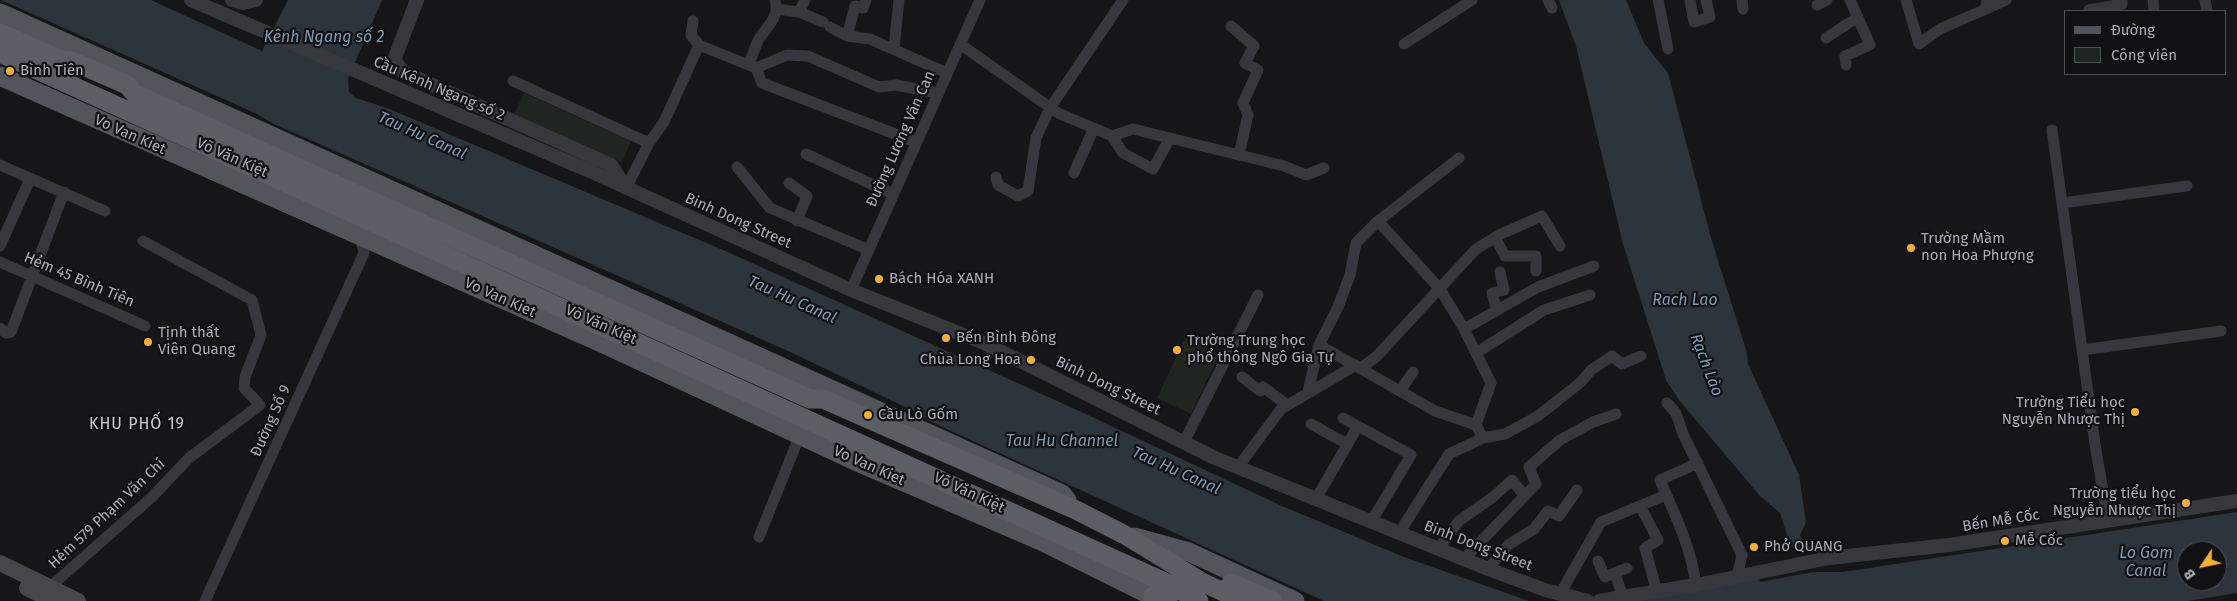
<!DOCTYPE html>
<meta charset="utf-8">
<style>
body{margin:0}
#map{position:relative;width:2237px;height:601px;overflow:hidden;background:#161618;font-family:"Fira Sans",sans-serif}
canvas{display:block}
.legend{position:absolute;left:2064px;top:10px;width:162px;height:65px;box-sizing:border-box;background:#111113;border:1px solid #4d4f55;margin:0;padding:6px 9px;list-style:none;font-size:15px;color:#a8adb8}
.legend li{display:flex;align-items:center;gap:10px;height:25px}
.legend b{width:25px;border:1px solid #4d4f55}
.north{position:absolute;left:2177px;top:541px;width:50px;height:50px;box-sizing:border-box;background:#111113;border:1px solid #4d4f55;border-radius:50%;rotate:236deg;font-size:14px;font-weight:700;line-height:20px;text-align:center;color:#a8adb8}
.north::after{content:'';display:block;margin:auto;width:18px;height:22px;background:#f2b134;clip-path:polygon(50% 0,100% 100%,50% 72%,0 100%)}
</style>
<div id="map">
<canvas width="2237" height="601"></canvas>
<ul class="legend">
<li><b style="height:6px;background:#53555c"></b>Đường</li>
<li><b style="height:14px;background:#1e261f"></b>Công viên</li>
</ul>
<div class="north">B</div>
</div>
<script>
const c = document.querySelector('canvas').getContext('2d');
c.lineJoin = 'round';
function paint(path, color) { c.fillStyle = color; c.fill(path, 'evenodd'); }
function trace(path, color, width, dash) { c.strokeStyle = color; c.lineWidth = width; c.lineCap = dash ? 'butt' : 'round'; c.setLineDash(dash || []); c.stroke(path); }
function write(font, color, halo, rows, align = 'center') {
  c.font = font + ' "Fira Sans",sans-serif'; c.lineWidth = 4.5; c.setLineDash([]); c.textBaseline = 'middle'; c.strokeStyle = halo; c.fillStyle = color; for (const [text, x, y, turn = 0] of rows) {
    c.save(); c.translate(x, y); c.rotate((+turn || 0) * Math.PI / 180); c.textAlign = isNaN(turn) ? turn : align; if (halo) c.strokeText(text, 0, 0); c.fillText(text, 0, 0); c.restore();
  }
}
paint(new Path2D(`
 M524,93L631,141L622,162L514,114Z
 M1185,338L1219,355L1191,414L1157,398Z`), '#1e261f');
paint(new Path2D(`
 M1,0H151L262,51L288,0H382L348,78L349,92L356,98L387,108L730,253L1077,410L1282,506L1404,557L1529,601H1324L927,420L922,415L786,350L274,124L255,113Z
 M1559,0H1626L1644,43L1668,73L1711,238L1747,353L1748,364L1799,475L1806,522L1800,535L1814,572H1843L2237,512V593L2188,601H1640L1795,571L1788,538L1780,513L1760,496L1679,400L1666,380L1623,244L1576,46ZM2187,551H2217V581H2187Z`), '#2c353c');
paint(new Path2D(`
 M1806,544L1816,570L1829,569L1760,582L1759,577L1792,569L1788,549Z`), '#161618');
trace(new Path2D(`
 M1548,0L1552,8
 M1658,0L1668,49
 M1690,0L1694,22L1710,17L1706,0
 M1742,0L1743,9
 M1906,0L1919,44L1940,29L1986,9L1987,0
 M2153,0L2154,11
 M2205,0L2207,11
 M1817,5L1827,0
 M776,9L799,12L823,22
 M1986,9L2006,0
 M2089,10L2122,4V0
 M799,12L805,0
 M693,21L691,35L699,45L756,68
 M1231,26L1254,46L1245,63L1258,70L1243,103L1248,115L1239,155
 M830,27L847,36L870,39L947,73
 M847,36L855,6L863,8L866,0
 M1826,38L1858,17
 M960,44L1058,113L1112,136L1133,129L1284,166L1306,175L1324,168
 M1404,44L1472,0
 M894,48L899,0
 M749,65C752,57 755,46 759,39C767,26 780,18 775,0
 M1846,65L1845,56L1870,45L1850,0
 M756,68L787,55L808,56L879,87L896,85L937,93
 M756,68L762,83L916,142
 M513,81L649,143
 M2052,130L2095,444L2108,521
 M1112,136L1123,153L1153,169L1170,138
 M806,154L893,194
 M0,165L105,211
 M737,167L770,208L869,250
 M1074,173L1094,128
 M996,177L998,185L1018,196L1028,191L1036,138L1050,108L1123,0
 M789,183L807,196L797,221
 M626,188L649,143L664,122L699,45
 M2062,203L2187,186
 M1378,221L1440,289L1464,329L1538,287L1594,266
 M1495,237L1505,256H1536V271
 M0,246L30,179
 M0,262L145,326
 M851,290L980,0
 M1497,310L1492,293L1504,290L1500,272
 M0,328L6,333L11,332L64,192
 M1464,329L1476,353
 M1319,345L1435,411L1476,425
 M2082,350L2221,331
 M1361,368L1377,356L1476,249L1501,234L1542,216L1560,246
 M1242,377L1260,391L1263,387L1287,405
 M1400,391L1413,372
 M1308,392L1319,345L1338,307L1350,275L1356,243L1378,221L1459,158
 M1667,403L1676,413L1683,434L1742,555L1737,577
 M1343,418L1411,455L1371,522
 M1311,424L1347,444
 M1483,438L1476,425L1491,383L1476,353L1544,310L1590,295
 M1184,442L1258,295
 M1238,467L1281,409L1356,365
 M1316,499L1358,426
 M1640,506L1658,540L1645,548L1657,592
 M1399,533L1449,454L1483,438L1505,434L1538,416L1581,382L1591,370L1612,356L1622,364L1641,356
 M759,537L800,435
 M1438,549L1459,521L1493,497L1512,480L1524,495
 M1464,559L1536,484L1529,467L1560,440L1593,422L1616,414
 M1598,561L1605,577L1627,568
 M1488,569L1508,545L1534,529L1548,511L1559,516L1577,490
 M1615,573L1623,598
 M1696,585C1691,547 1675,515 1660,480L1698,463
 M50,587L152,497L189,458L260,405L244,388L245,377L261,335L252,300L143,241
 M1560,594L1601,522L1666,495
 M205,601L364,253L360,235`), '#37383d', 11);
trace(new Path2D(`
 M191,0L592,172L851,290L984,343L1215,458L1488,569L1545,590L1588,601
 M232,0L243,3L256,0
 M417,0L394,60L403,72L611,165L626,188
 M1599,601L1696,585L1829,558L1949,545L2237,501`), '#37383d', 14);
trace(new Path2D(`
 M0,563L78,601
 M27,588L53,601`), '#45474d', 16);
trace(new Path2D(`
 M0,13L1062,494L1067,500
 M0,76L604,344L853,460L1041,541L1162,601
 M1134,537L1189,552L1295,601`), '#53555c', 19);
trace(new Path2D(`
 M0,33L63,61H72L127,85L135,94L810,399H823L1076,510L1125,535L1202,582L1243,601
 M0,53L1171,585L1199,601
 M1231,583L1272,601
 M1153,596L1168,601`), '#5b5e65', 19);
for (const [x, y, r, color] of [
 [10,71,5,"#f2b134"],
 [1911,248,5,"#f2b134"],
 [879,279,5,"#f2b134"],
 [946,338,5,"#f2b134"],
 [148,342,5,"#f2b134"],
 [1177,350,5,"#f2b134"],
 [1031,360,5,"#f2b134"],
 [2135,412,5,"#f2b134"],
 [868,415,5,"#f2b134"],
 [2186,503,5,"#f2b134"],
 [2005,541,5,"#f2b134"],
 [1754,547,5,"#f2b134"]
]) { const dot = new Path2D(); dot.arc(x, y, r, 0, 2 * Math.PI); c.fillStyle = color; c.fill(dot); trace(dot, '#111113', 2); }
write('15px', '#a8adb8', '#111113', [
 ["Bình Tiên",20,71],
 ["Trường Mầm",1921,239],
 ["non Hoa Phượng",1921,256],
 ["Bách Hóa XANH",889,279],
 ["Tịnh thất",158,333],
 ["Viên Quang",158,350],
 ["Bến Bình Đông",956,338],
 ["Trường Trung học",1187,341],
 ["phổ thông Ngô Gia Tự",1187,358],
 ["Chùa Long Hoa",1021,360,"right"],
 ["Trường Tiểu học",2125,403,"right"],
 ["Nguyễn Nhược Thị",2125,420,"right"],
 ["Cầu Lò Gốm",878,415],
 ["Trường tiểu học",2176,494,"right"],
 ["Nguyễn Nhược Thị",2176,511,"right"],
 ["Mễ Cốc",2015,541],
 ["Phở QUANG",1764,547]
], 'left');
write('15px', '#a8adb8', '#111113', [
 ["Cầu Kênh Ngang số 2",439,89,23],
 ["Vo Van Kiet",130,135,24],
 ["Đường Lương Văn Can",901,139,-66],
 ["Võ Văn Kiệt",232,158,24],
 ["Binh Dong Street",738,221,24],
 ["Hẻm 45 Bình Tiên",79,280,23],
 ["Vo Van Kiet",500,298,24],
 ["Võ Văn Kiệt",601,325,24],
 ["Binh Dong Street",1108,386,26],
 ["Đường Số 9",271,421,-66],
 ["Vo Van Kiet",869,466,24],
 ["Võ Văn Kiệt",969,493,25],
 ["Hẻm 579 Phạm Văn Chí",107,514,-43],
 ["Bến Mễ Cốc",2001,521,-9],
 ["Binh Dong Street",1478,546,21]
]);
write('italic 16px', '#7f9bb3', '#111113', [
 ["Kênh Ngang số 2",324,38],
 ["Tau Hu Canal",422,136,24],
 ["Tau Hu Canal",792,300,24],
 ["Rach Lao",1685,301],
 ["Rạch Lào",1706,365,69],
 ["Tau Hu Channel",1062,442],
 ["Tau Hu Canal",1176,471,24],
 ["Lo Gom",2146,554],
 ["Canal",2146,572]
]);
c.letterSpacing = '1px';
write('16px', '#c9ccd4', '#111113', [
 ["KHU PHỐ 19",137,425]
]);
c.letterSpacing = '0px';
</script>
